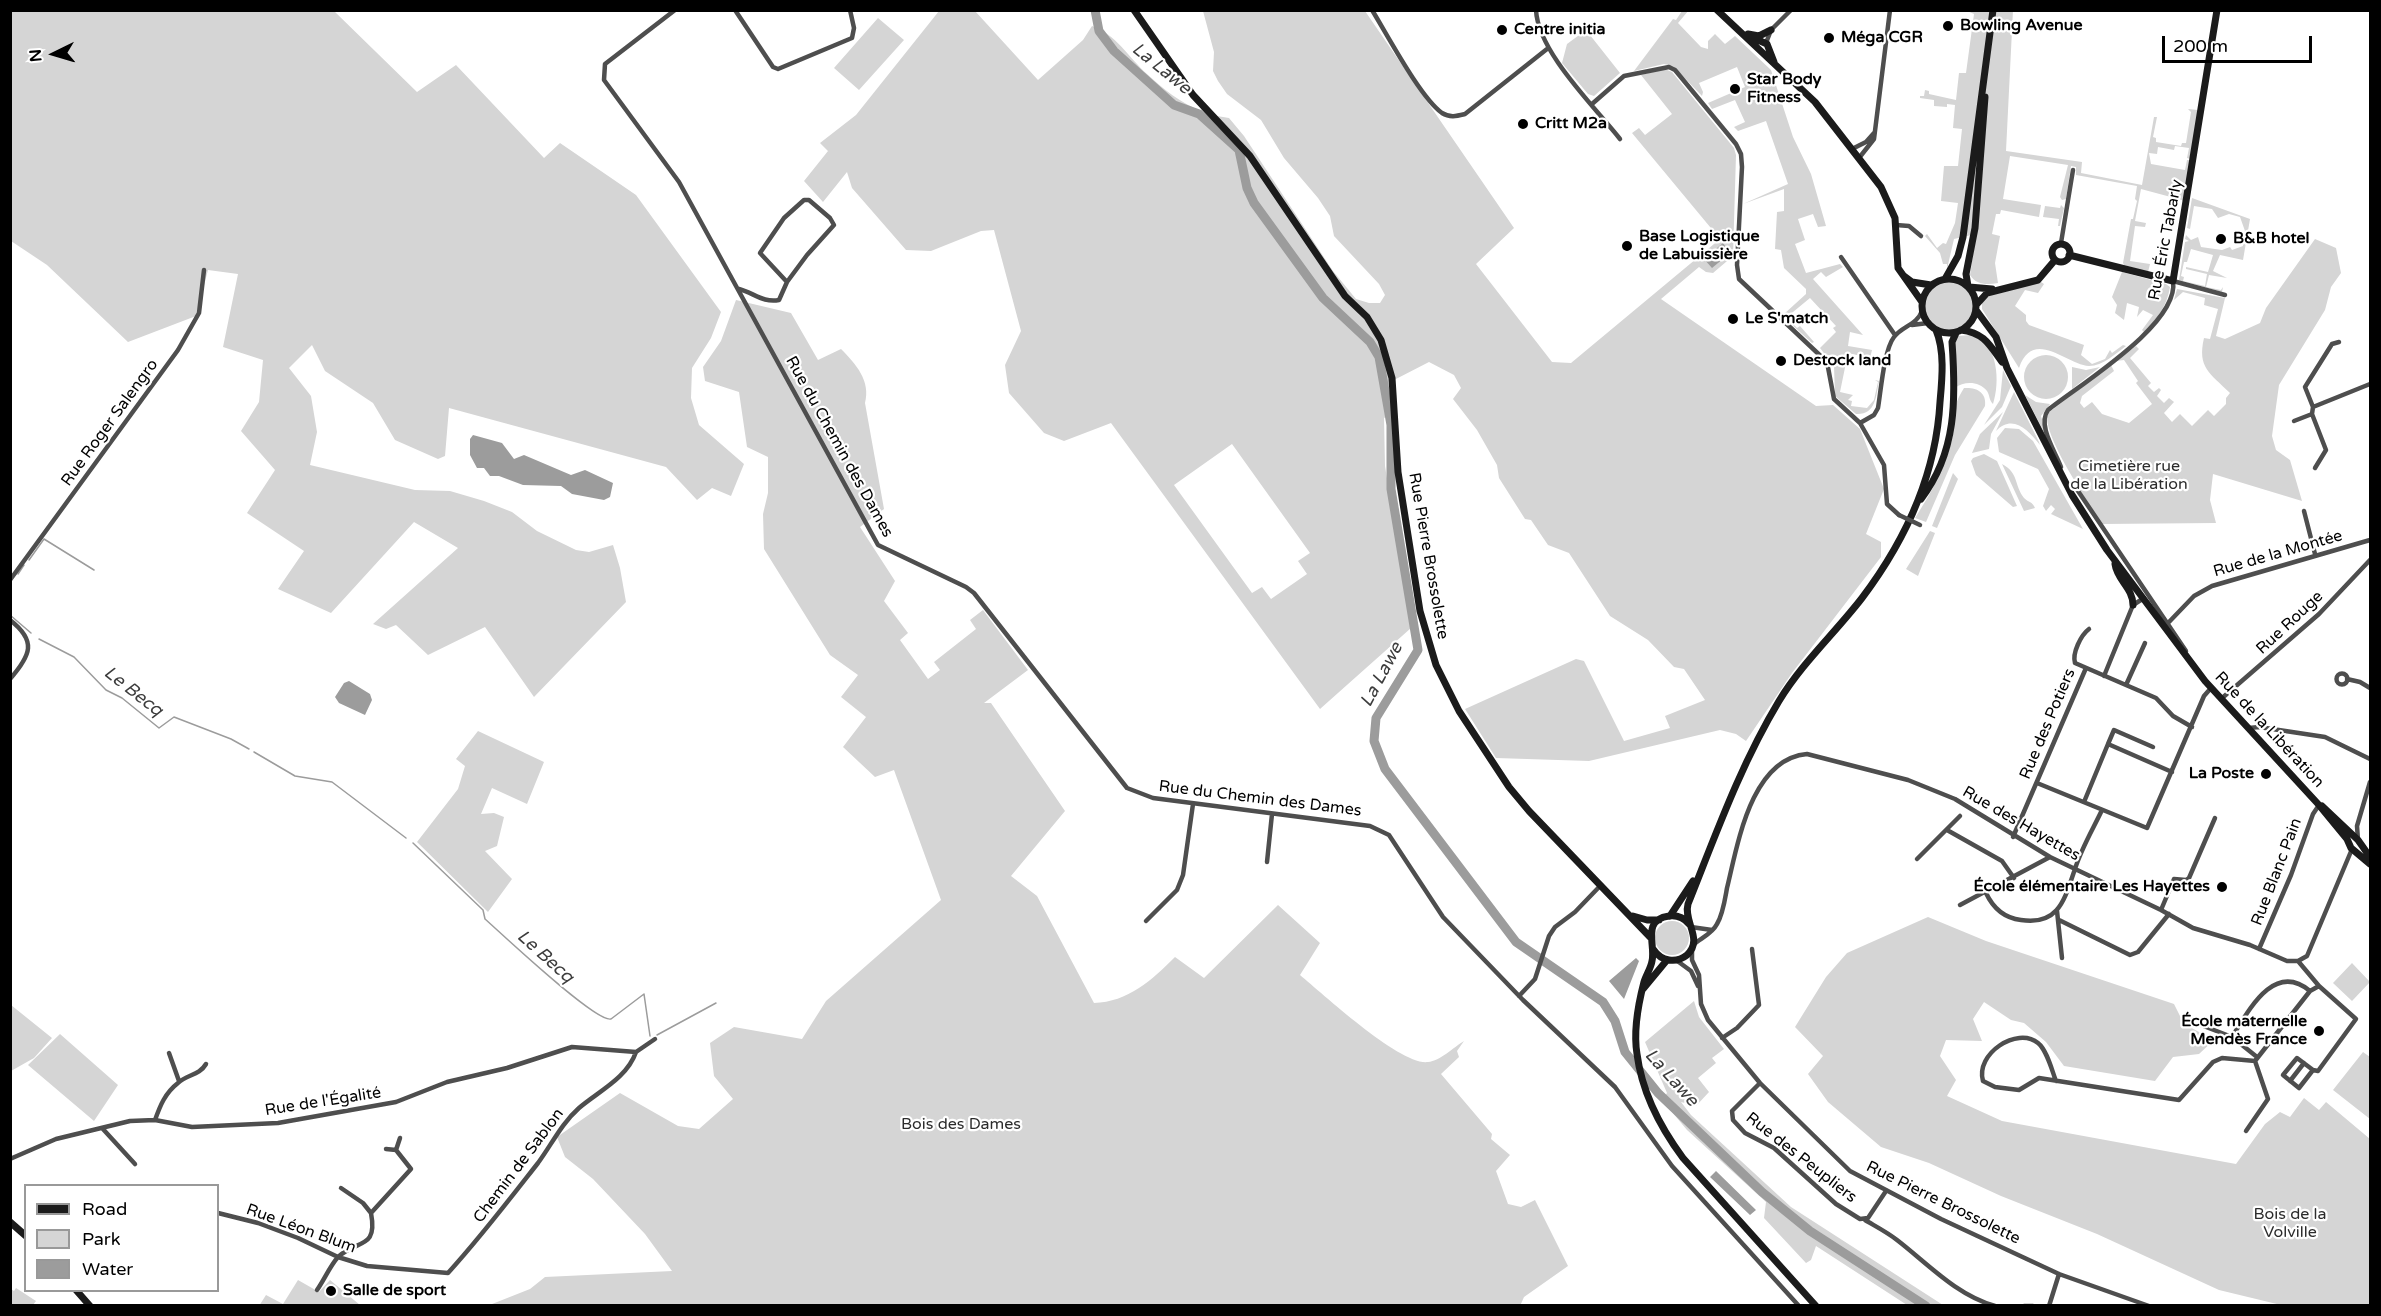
<!DOCTYPE html>
<meta charset="utf-8">
<style>
body{margin:0}
#map{position:relative;width:2381px;height:1316px;overflow:hidden;background:#fff;font-family:"Varela Round",sans-serif}
canvas{display:block}
.frame{position:absolute;inset:0;border:12px solid #000;pointer-events:none}
.legend{position:absolute;left:24px;top:1184px;width:195px;height:108px;box-sizing:border-box;background:#fff;border:2px solid #999;margin:0;padding:8px 10px;list-style:none;font-size:18px;color:#000}
.legend li{display:flex;align-items:center;gap:12px;height:30px}
.legend b{width:30px;border:2px solid #999}
.north{position:absolute;left:24px;top:24px;width:60px;height:60px;-webkit-text-stroke:4px #fff;paint-order:stroke;rotate:265deg;font-size:16px;font-weight:700;line-height:24px;text-align:center;color:#000}
.north::after{content:'';display:block;margin:auto;width:21px;height:27px;background:#000;clip-path:polygon(50% 0,100% 100%,50% 72%,0 100%)}
.scale{position:absolute;left:2162px;top:36px;width:150px;height:27px;box-sizing:border-box;border:3px solid #000;border-top:0;padding-left:8px;font-size:18px;line-height:21px;white-space:nowrap;color:#000;-webkit-text-stroke:4px #fff;paint-order:stroke}
</style>
<div id="map">
<canvas width="2381" height="1316"></canvas>
<div class="frame"></div>
<ul class="legend">
<li><b style="height:8px;background:#1b1b1b"></b>Road</li>
<li><b style="height:16px;background:#d5d5d5"></b>Park</li>
<li><b style="height:16px;background:#9c9c9c"></b>Water</li>
</ul>
<div class="north">N</div>
<div class="scale">200 m</div>
</div>
<script>
const c = document.querySelector('canvas').getContext('2d');
c.lineJoin = 'round';
function paint(path, color) { c.fillStyle = color; c.fill(path, 'evenodd'); }
function trace(path, color, width, dash) { c.strokeStyle = color; c.lineWidth = width; c.lineCap = dash ? 'butt' : 'round'; c.setLineDash(dash || []); c.stroke(path); }
function write(font, color, halo, rows, align = 'center') {
  c.font = font + ' "Varela Round",sans-serif'; c.lineWidth = 4.5; c.setLineDash([]); c.textBaseline = 'middle'; c.strokeStyle = halo; c.fillStyle = color; for (const [text, x, y, turn = 0] of rows) {
    c.save(); c.translate(x, y); c.rotate((+turn || 0) * Math.PI / 180); c.textAlign = isNaN(turn) ? turn : align; if (halo) c.strokeText(text, 0, 0); c.fillText(text, 0, 0); c.restore();
  }
}
paint(new Path2D(`
 M1689,10L1678,23L1701,47L1708,49V41L1715,34L1725,44L1735,36L1771,70L1793,137L1811,174L1826,226L1818,227L1813,214L1798,219L1805,240L1795,244L1806,273L1840,264L1843,267L1826,277L1821,272L1813,279L1863,335L1850,332L1848,346L1872,350L1870,358L1848,353L1840,392L1853,395L1848,400L1852,401L1851,406L1867,408L1874,400L1878,382L1875,380L1879,381C1876,396 1876,415 1856,414L1835,396L1834,366L1820,348L1836,332L1833,328L1836,326L1810,298L1787,317L1797,328L1800,326L1814,342L1812,343L1779,313L1784,314L1806,294V289L1784,268L1781,250L1775,249L1777,212L1784,211V189L1743,204L1788,184L1766,121L1738,131L1734,127L1745,122L1735,100L1712,109L1708,103L1745,87L1737,67L1699,83L1703,92L1702,96L1673,66L1664,64L1634,71L1673,19L1676,20L1682,11Z
 M2013,10L2006,151L2082,162L2081,173L2142,185L2154,117H2157L2153,137L2156,138V142L2181,146L2182,143H2186L2191,112L2188,109L2198,110L2190,159L2187,158L2189,148L2175,146L2174,150L2158,147L2157,154L2149,153L2151,164L2185,170L2187,160H2190L2184,203L2182,200L2141,189L2135,221L2146,223L2145,227L2135,226L2130,261L2150,264L2148,272L2124,265L2123,263L2131,219H2133L2137,201L2135,199L2137,186L2076,175V167L2071,166L2066,199L2062,200L2060,197L2068,165L2010,156L2003,199L2041,205L2039,217L2001,210L2000,214H1996L1992,234L2000,236L1995,263L1998,283C1987,285 1976,285 1970,275L1976,234L1954,239L1947,269V264H1943L1940,253L1925,236L1927,234L1937,248L1943,243L1946,244L1955,223L1958,203L1941,201L1944,166H1958L1962,129L1953,128L1955,105L1947,104V107L1934,106V100L1920,98V96H1924L1925,90L1929,91V94L1956,100L1959,73H1966L1974,14L1967,11Z
 M10,11H334L417,92L456,65L544,158L560,143L636,195L721,312L711,338L692,368L691,398L699,425L744,464L731,496L712,488L697,500L666,467L449,408L445,456L438,459L395,440L373,403L325,371L312,345L289,368L311,396L317,432L310,465L415,490L450,491L484,501L512,512L537,531L576,550L589,552L613,545L620,568L626,602L534,697L485,627L428,655L396,625L386,629L373,624L458,548L414,522L331,613L278,589L304,551L247,513L275,470L241,431L259,402L263,360L223,347L238,274L208,270L196,316L128,342L47,265L11,241Z
 M939,11H975L1038,80L1083,40L1092,26C1116,34 1129,58 1147,74C1163,89 1181,103 1201,111L1204,102L1217,116L1229,118L1244,136L1333,271L1356,299L1369,303H1380L1385,295L1379,284L1334,236L1330,216L1318,198L1284,158L1261,120L1227,94L1218,81L1213,71L1214,52L1203,11H1365L1514,228L1476,264L1552,362L1571,363L1720,239L1632,133L1639,128L1645,135L1672,114L1641,75L1665,69L1672,72L1734,148L1736,155L1733,256L1713,273L1706,272L1699,267L1661,299L1816,406L1833,405L1860,429L1884,489L1866,534L1881,542V557L1792,673L1746,741L1736,734L1720,730L1589,761L1496,758L1465,709L1576,659L1584,661L1624,741L1670,728L1665,716L1705,700L1684,669L1674,667L1648,640L1610,616L1569,553L1548,545L1531,520L1525,519L1499,478L1497,465L1477,430L1453,399L1461,388L1454,375L1429,362L1394,380L1395,412L1384,418L1385,466L1411,628L1320,709L1111,423L1064,441L1044,433L1009,393L1005,365L1021,331L994,230L981,231L931,251L906,250L852,188L847,172L823,202L804,181L828,151L831,154L820,143L856,115ZM1232,444L1310,553L1298,561L1307,574L1271,599L1262,587L1252,593L1174,485Z
 M878,18L904,40L859,90L834,68Z
 M1586,30L1620,73L1594,96L1588,94L1562,63L1567,44Z
 M2192,198L2250,219L2243,260L2220,255L2213,271L2227,278L2209,275L2206,287L2221,290L2223,287L2222,292L2179,280L2185,242L2189,241L2185,239L2186,235L2191,240L2198,237L2201,247L2222,250L2230,247L2232,250L2243,246L2242,236L2245,231L2240,217L2229,214L2218,218L2212,209L2194,206L2190,229L2187,228ZM2191,249L2213,255L2208,272L2186,267V269L2207,274L2205,286L2183,281L2184,277L2181,276L2184,262H2187Z
 M2061,205L2064,208L2060,226H2058L2059,219L2043,217L2045,206L2060,208Z
 M2315,239L2336,248L2341,273L2331,287L2325,310L2279,385L2272,436L2276,450L2290,460L2302,501L2213,474L2210,500L2216,523L2102,524C2090,505 2040,432 2048,413L2111,365L2114,371L2082,396L2080,403L2084,408L2092,402L2102,414L2129,423L2152,404L2136,383L2138,381L2124,360L2116,361L2136,346L2139,349L2130,358L2151,383L2148,386L2154,392L2159,388L2161,390L2157,396L2164,403L2169,398L2174,402L2164,413L2172,422L2180,414L2192,426L2208,410L2214,416L2226,404V398L2230,393C2210,373 2197,368 2204,338L2210,339L2218,309L2204,305L2205,298L2183,292L2174,300L2177,289L2225,298L2216,336L2225,339L2260,323L2266,308Z
 M2122,272L2166,284L2170,287C2167,306 2157,319 2144,332L2142,330L2153,315L2143,310L2137,317L2139,307L2127,303L2124,320L2115,313L2117,305L2112,297Z
 M2041,282L2044,284L2038,293L2025,290L2015,306L2026,315V321L2029,325L2084,345L2081,355L2092,364L2105,359L2110,350L2112,353L2123,345L2126,346C2115,354 2103,366 2089,366C2067,365 2033,327 2019,368L1982,309V302C1996,287 2023,288 2041,282Z
 M1925 306a24 24 0 1 1 48 0a24 24 0 1 1-48 0Z
 M736,300L791,313L818,360L841,349C856,364 871,381 865,403L884,509L860,527L895,581L884,601L908,633L900,640L928,679L940,670L934,662L976,629L970,620L983,610L1028,670L984,703H991L1065,811L1011,876L1037,896L1094,1003C1128,1002 1152,980 1175,957L1204,978L1278,905L1320,943L1300,975C1323,994 1401,1066 1428,1062C1440,1061 1454,1047 1464,1041L1457,1051L1459,1057L1441,1074L1492,1134L1491,1139L1510,1155L1496,1171L1508,1204L1521,1207L1535,1200L1568,1266L1524,1297L1520,1306H487L530,1289L545,1277L672,1271L645,1234L593,1179L565,1157L557,1137L620,1093L678,1126L699,1129L733,1099L714,1076L710,1043L734,1027L802,1039L826,1001L941,900L894,770L875,777L843,747L866,717L841,697L858,675L830,655L764,549L763,514L768,493V457L747,447L739,392L705,381L703,367L721,341Z
 M1972,335C1999,343 2000,383 1993,404C1989,400 1990,396 1987,391C1979,381 1964,381 1955,388L1954,341L1957,336Z
 M2024 377a22 22 0 1 1 44 0a22 22 0 1 1-44 0Z
 M2072,367L2086,370L2100,367L2072,389Z
 M2003,370L2011,386L2002,407L1984,425L2000,400Z
 M1964,388C1976,387 1987,392 1985,406L1955,455L1926,522L1915,518C1931,493 1947,465 1953,435C1957,411 1951,409 1964,388Z
 M2014,392L2039,442L2040,445C2029,431 2013,413 1996,431Z
 M2025,395L2036,402L2050,404L2041,416L2047,438Z
 M2003,412L1991,434L1989,449L1972,453L1980,434Z
 M2005,428L2019,429L2033,441L2083,529L2051,514L2055,509L2051,505L2046,511L2043,506L2049,489L2038,469L1999,452L1997,438Z
 M1984,454L1997,461L2017,506L2013,507L1976,475L1971,461L1973,458Z
 M2002,464C2019,473 2014,485 2024,498C2029,503 2032,501 2035,508L2024,511Z
 M1953,473L1958,479L1937,528L1932,526Z
 M1930,531L1935,533L1918,576L1906,569Z
 M478,731L544,762L527,804L492,788L481,814L494,813L504,817L497,846L485,851L512,879L488,912L417,842L458,789L465,766L456,759Z
 M1928,917L1986,941L2174,1004L2184,1024L2214,1040L2199,1054L2173,1057L2155,1081L2064,1066L2046,1042L2024,1023L2011,1020L1984,1002L1973,1019L1982,1041L1946,1040L1940,1056L1956,1080L1947,1096L2002,1121L2236,1164L2265,1124L2280,1112L2290,1117L2304,1098L2319,1110L2326,1102L2370,1139V1305H2281L2219,1290L2097,1234L2001,1196L1929,1163L1881,1147L1828,1102L1808,1074L1823,1056L1795,1027L1826,977L1847,953Z
 M1655 938a17 17 0 1 1 34 0a17 17 0 1 1-34 0Z
 M2352,963L2370,982L2352,1001L2333,983Z
 M1694,1001L1699,1017L1724,1049L1712,1058L1716,1063L1698,1078L1709,1092L1696,1106L1681,1102L1691,1115L1791,1207L1943,1305H1907L1816,1246L1811,1260L1806,1263L1764,1218L1766,1202L1687,1130L1662,1100L1667,1093L1645,1042Z
 M11,1005L52,1038L34,1058L11,1071Z
 M60,1034L118,1085L94,1121L28,1065Z
 M2363,1052L2370,1057V1119L2333,1090Z
 M298,1280L319,1292L330,1280L360,1305L259,1306L266,1295L283,1304Z
 M16,1288L36,1301L33,1305H11V1289L14,1291Z`), '#d5d5d5');
paint(new Path2D(`
 M1723,243L1730,253L1712,268L1704,259Z
 M473,435L502,443L514,459L524,455L571,475L585,470L613,483L610,497L604,500L572,494L561,486L523,485L499,476H490L484,468H477L470,455V439Z
 M349,681L370,694L372,700L365,715L339,703L335,697L344,683Z
 M1636,958L1639,961L1624,999L1609,981Z
 M1716,1171L1756,1210L1750,1215L1710,1177Z`), '#9c9c9c');
trace(new Path2D(`
 M29,560L44,539L94,570
 M18,574L24,565
 M10,584L11,583
 M10,615L31,633
 M39,639L74,657L106,690L122,698L159,728L174,717L231,739L249,749
 M254,752L295,776L332,782L406,838
 M413,843L483,910L485,919C502,934 596,1023 611,1019L644,994L650,1036
 M657,1035L716,1003`), '#9c9c9c', 1.5);
trace(new Path2D(`
 M1095,10L1099,31L1114,51L1174,105L1199,114L1239,150L1247,188L1254,203L1323,298L1370,342L1379,357L1391,425V489L1418,650L1376,718L1374,741L1385,769L1516,942L1603,1002L1615,1021L1625,1052L1658,1093L1762,1192L1810,1231L1926,1306`), '#9c9c9c', 9);
trace(new Path2D(`
 M675,10L605,64L604,80L679,182L878,545L966,587L974,593L1127,788L1153,798L1370,826L1389,835L1443,917L1523,1000L1615,1087L1672,1166L1799,1306
 M735,10L773,67L778,69L852,38L854,28L850,10
 M1372,10C1388,36 1420,97 1442,113C1450,118 1457,116 1465,114L1547,49
 M1536,10C1538,52 1594,106 1620,139
 M1766,43L1771,30L1791,10
 M1592,104L1624,76L1669,67L1675,70L1736,144L1741,154L1742,167L1737,265L1739,279L1827,362L1834,399L1860,423L1884,465L1887,504L1899,515
 M1852,149L1866,142L1874,133
 M1859,158L1874,139L1890,10
 M1896,225L1909,226L1921,236
 M2061,243L2073,170
 M1841,257L1895,335
 M739,289C754,293 763,303 779,300L787,282L807,255L834,225L830,218L809,200H804L784,218L760,253L787,282
 M1912,325L1928,323
 M2313,407L2305,387L2332,344L2339,342
 M2312,414L2326,450L2315,468
 M2294,421L2312,414L2313,407L2370,384
 M1860,423L1874,415L1878,408C1881,390 1884,350 1894,337C1902,326 1917,325 1922,311
 M2061,467C2055,451 2037,425 2048,410C2079,385 2180,324 2173,281L2225,295
 M2076,488L2186,651
 M2304,511L2315,554
 M10,580L178,350L199,313L204,270
 M10,620C37,641 31,655 10,679
 M2169,622L2194,596L2212,586L2370,540
 M2089,629C2081,635 2072,653 2075,663L2156,698L2173,716L2192,727
 M2336.5 679a5.5 5.5 0 1 1 11 0a5.5 5.5 0 1 1-11 0Z
 M2104,676L2133,605L2144,598
 M2347,679L2360,682L2370,688
 M2126,685L2145,643
 M2221,699L2319,614L2370,560
 M2249,728L2259,727L2325,737L2370,759
 M2153,747L2114,730L2108,744L2172,772
 M2037,783L2147,828L2204,696L2211,688
 M2084,802L2108,744
 M1947,830L2002,861L2014,878
 M2013,837L2086,668
 M2358,840L2357,826L2370,782
 M1917,859L1960,816
 M1267,862L1272,814
 M1986,893C1993,908 2004,918 2021,920C2060,926 2065,897 2075,869C2081,849 2093,829 2102,810
 M1960,905L2050,857
 M2161,910L2174,879L2186,880L2189,878L2215,818
 M2057,911L2062,958
 M2059,920L2130,955L2138,952L2169,914
 M1146,921L1177,890L1183,875L1193,804
 M1691,927L1712,930
 M1693,945C1701,938 1712,934 1717,924C1723,914 1725,899 1727,888C1738,843 1751,759 1807,754L1908,780L1955,799L2050,857L2161,910L2193,928L2250,945L2287,961H2298L2307,956L2352,849
 M1692,949V960L1699,975L1701,1004L1708,1020L1760,1083L1850,1171L1941,1219L2059,1274L2149,1306
 M2259,949L2291,875L2313,814L2319,805
 M1676,960L1691,971L1698,986
 M1519,996L1535,979L1549,936L1555,927L1575,912L1601,885
 M2201,1025L2232,1037L2257,1057
 M2232,1037C2249,1010 2274,961 2310,991
 M1722,1038L1737,1028L1759,1005L1752,949
 M636,1052L655,1039
 M169,1053L179,1081
 M2313,1070L2299,1088L2283,1075L2297,1058L2313,1070L2318,1071L2356,1019L2319,986
 M2056,1081C2052,1071 2047,1050 2038,1043C2017,1026 1975,1054 1983,1081L1995,1087L2019,1090L2039,1078L2179,1100L2213,1062L2222,1058L2255,1061L2310,991L2319,986L2298,961
 M2290,1081L2304,1063
 M1760,1083L1732,1111L1733,1120L1745,1133L1774,1148L1836,1204L1860,1219L1868,1218L1886,1191
 M155,1120C160,1106 165,1093 178,1083C187,1074 199,1076 206,1064
 M102,1128L135,1164
 M2246,1131L2268,1099L2255,1061
 M386,1149L396,1150
 M10,1159L56,1139L130,1121L155,1120L192,1127L278,1123L396,1102L447,1082L507,1068L572,1047L636,1052
 M341,1188L363,1203L371,1213
 M218,1213L258,1223L298,1238L338,1257L367,1266L448,1273C480,1238 509,1200 538,1163C552,1144 561,1124 579,1108C599,1091 627,1078 636,1052
 M1865,1220C1875,1226 1887,1232 1897,1240C1927,1263 1956,1295 1995,1306
 M317,1290C324,1280 330,1266 338,1257C357,1239 378,1250 371,1213L411,1169L396,1150L400,1138
 M2024,1306H2033
 M2049,1306L2059,1274`), '#4e4e4e', 4.5);
trace(new Path2D(`
 M1134,10L1193,95L1250,156L1345,296L1367,317L1381,340L1392,378L1398,472L1420,611L1436,665L1459,711L1509,787L1529,811L1650,937
 M1717,10L1815,102L1881,187L1895,218L1898,268L1922,302
 M1748,34L1759,36L1771,30
 M1749,36L1767,44L1774,62
 M2052 253a9 9 0 1 1 18 0a9 9 0 1 1-18 0Z
 M2069,255L2173,281L2217,10
 M1904,276L1912,282L1931,285
 M1922 306a27 27 0 1 1 54 0a27 27 0 1 1-54 0Z
 M1945,279L1958,256L1963,237L1993,10
 M1968,286L1966,274L1975,228L1985,97
 M1969,287L1992,289
 M1977,304L1987,293L2038,280L2055,260
 M1976,310L1996,337L2007,368L2072,495L2107,550L2205,681L2319,805L2347,839L2351,848L2370,864
 M1961,330C1984,333 1989,344 2002,362
 M1921,499C1957,452 1956,398 1952,342L1956,333
 M2115,564C2117,580 2133,588 2133,605
 M2322,806L2358,840L2370,857
 M1633,916L1647,920H1659
 M1670,916L1693,881
 M1689,924C1684,918 1677,915 1669,916C1641,920 1656,945 1652,961C1651,968 1646,975 1644,982C1638,1005 1633,1030 1637,1054C1642,1093 1660,1127 1683,1158L1816,1306
 M1653,949C1657,955 1662,959 1669,960C1675,961 1682,959 1687,955C1704,939 1683,922 1688,904C1716,834 1740,766 1779,701C1802,663 1835,633 1862,598C1905,541 1936,474 1940,402C1942,380 1945,351 1936,330
 M1643,989L1667,960
 M10,1222L26,1236
 M76,1290L90,1306`), '#1b1b1b', 7);
trace(new Path2D(`
 M1899,515L1920,525`), '#4e4e4e', 4.5);
for (const [x, y, r, color] of [
 [1948,26,6,"#000"],
 [1502,30,6,"#000"],
 [1829,38,6,"#000"],
 [1735,89,6,"#000"],
 [1523,124,6,"#000"],
 [2221,239,6,"#000"],
 [1627,246,6,"#000"],
 [1733,319,6,"#000"],
 [1781,361,6,"#000"],
 [2266,774,6,"#000"],
 [2222,887,6,"#000"],
 [2319,1031,6,"#000"],
 [331,1291,6,"#000"]
]) { const dot = new Path2D(); dot.arc(x, y, r, 0, 2 * Math.PI); c.fillStyle = color; c.fill(dot); trace(dot, '#fff', 2); }
write('bold 16px', '#000', '#fff', [
 ["Bowling Avenue",1960,26],
 ["Centre initia",1514,30],
 ["Méga CGR",1841,38],
 ["Star Body",1747,80],
 ["Fitness",1747,98],
 ["Critt M2a",1535,124],
 ["Base Logistique",1639,237],
 ["de Labuissière",1639,255],
 ["B&B hotel",2233,239],
 ["Le S'match",1745,319],
 ["Destock land",1793,361],
 ["La Poste",2254,774,"right"],
 ["École élémentaire Les Hayettes",2210,887,"right"],
 ["École maternelle",2307,1022,"right"],
 ["Mendès France",2307,1040,"right"],
 ["Salle de sport",343,1291]
], 'left');
write('16px', '#000', '#fff', [
 ["Rue Éric Tabarly",2166,240,-79],
 ["Rue Roger Salengro",110,423,-54],
 ["Rue du Chemin des Dames",839,447,61],
 ["Rue de la Montée",2278,554,-16],
 ["Rue Pierre Brossolette",1428,556,80],
 ["Rue Rouge",2290,623,-43],
 ["Rue des Potiers",2048,724,-67],
 ["Rue de la Libération",2269,730,47],
 ["Rue du Chemin des Dames",1260,799,7],
 ["Rue des Hayettes",2021,824,30],
 ["Rue Blanc Pain",2277,872,-69],
 ["Rue de l'Égalité",323,1102,-9],
 ["Rue des Peupliers",1801,1158,38],
 ["Chemin de Sablon",519,1166,-53],
 ["Rue Pierre Brossolette",1943,1203,26],
 ["Rue Léon Blum",301,1229,20]
]);
write('16px', '#2c2c2c', '#fff', [
 ["Cimetière rue",2129,467],
 ["de la Libération",2129,485],
 ["Bois des Dames",961,1125],
 ["Bois de la",2290,1215],
 ["Volville",2290,1233]
]);
write('italic 18px', '#3d3d3d', '#fff', [
 ["La Lawe",1161,69,39],
 ["La Lawe",1382,675,-62],
 ["Le Becq",133,692,38],
 ["Le Becq",545,957,42],
 ["La Lawe",1671,1078,48]
]);
</script>
